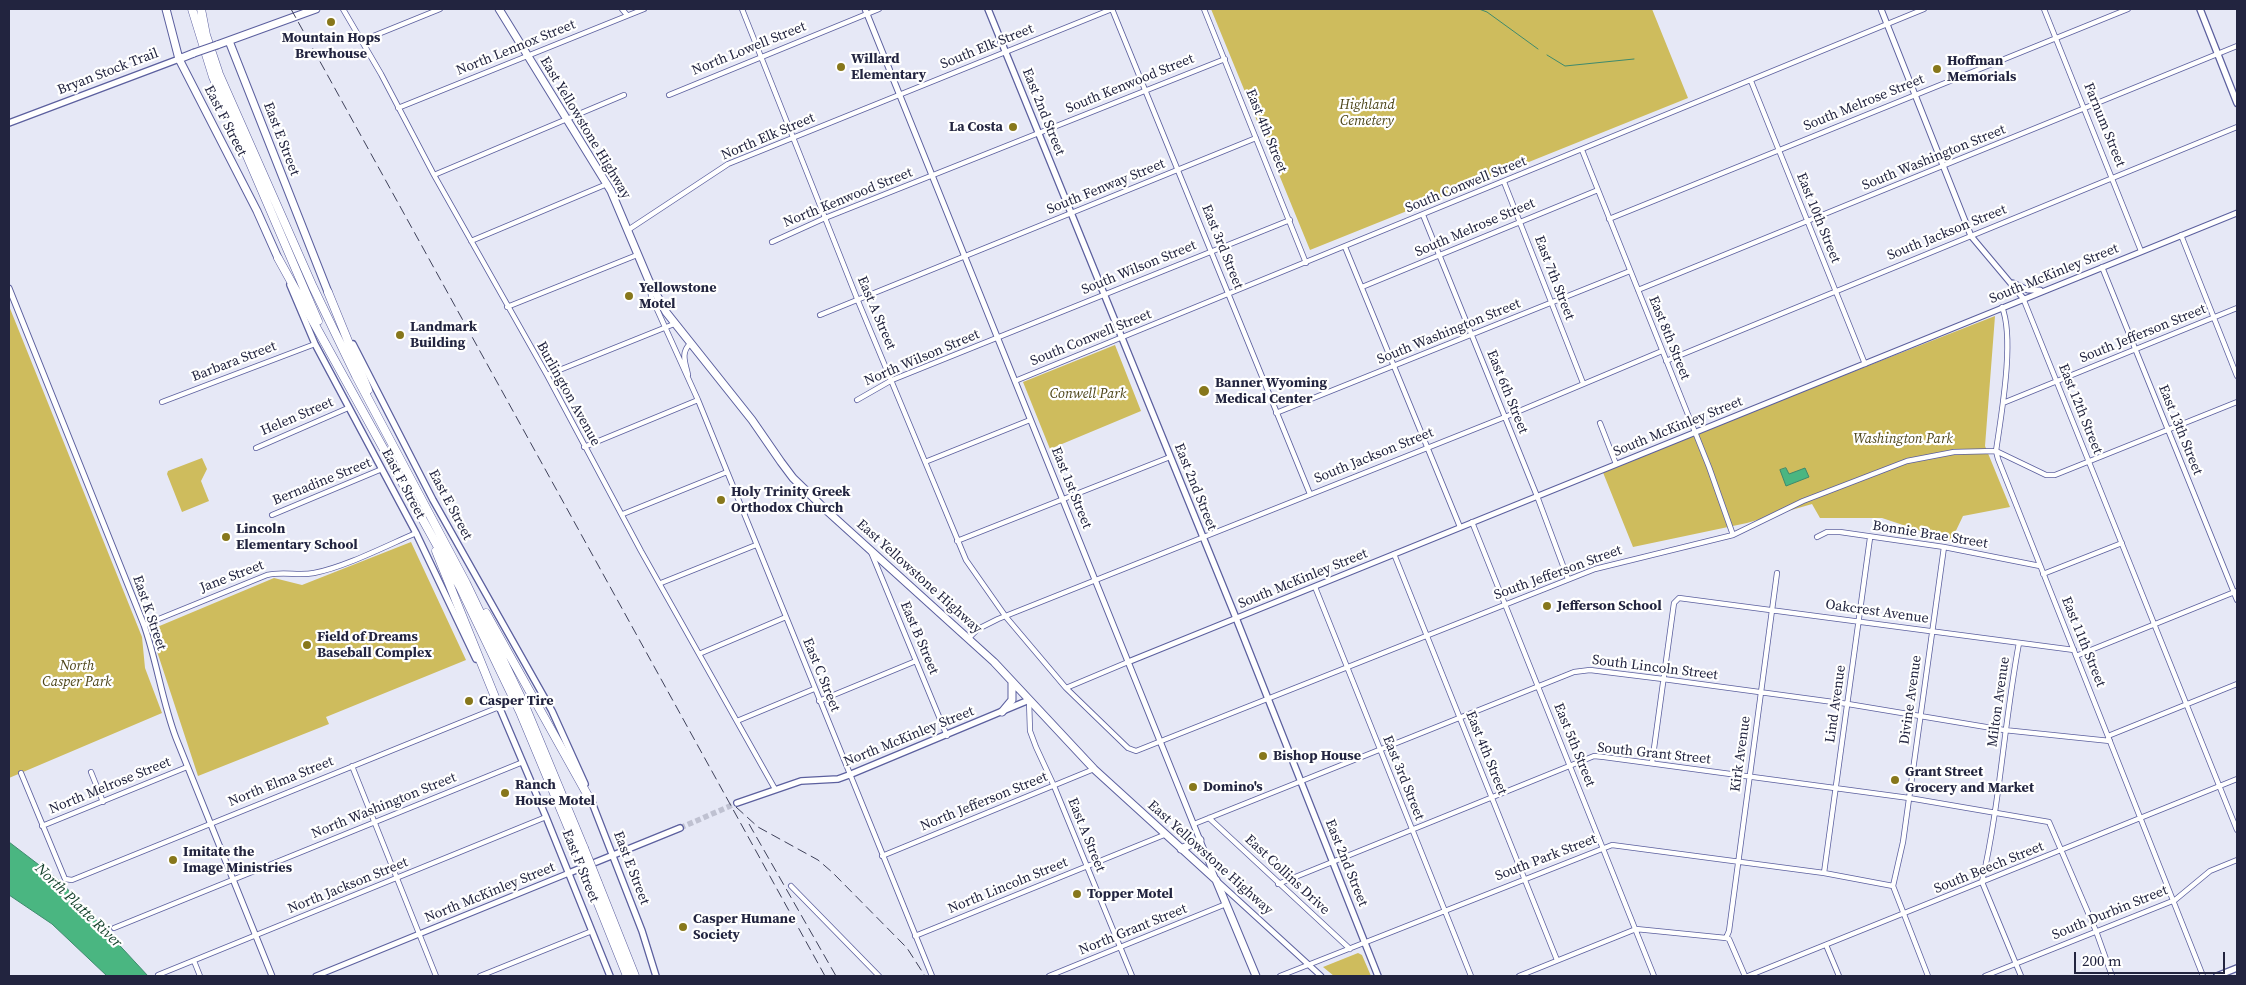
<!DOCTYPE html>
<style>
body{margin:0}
#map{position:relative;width:2246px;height:985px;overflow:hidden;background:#e6e8f6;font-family:"Source Serif 4",serif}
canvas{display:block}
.frame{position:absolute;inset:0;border:10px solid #22243f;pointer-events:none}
.scale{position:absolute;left:2074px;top:952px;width:151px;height:22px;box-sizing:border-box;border:2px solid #22243f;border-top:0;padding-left:6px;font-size:15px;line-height:18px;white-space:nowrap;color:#22243f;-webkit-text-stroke:4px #fff;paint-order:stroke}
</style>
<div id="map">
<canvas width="2246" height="985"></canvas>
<div class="frame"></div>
<div class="scale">200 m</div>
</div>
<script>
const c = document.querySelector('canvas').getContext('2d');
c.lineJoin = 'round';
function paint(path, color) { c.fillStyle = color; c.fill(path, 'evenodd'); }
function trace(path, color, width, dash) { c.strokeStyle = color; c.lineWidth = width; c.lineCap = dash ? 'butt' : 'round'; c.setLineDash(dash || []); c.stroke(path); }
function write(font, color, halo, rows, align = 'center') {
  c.font = font + ' "Source Serif 4",serif'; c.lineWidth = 4.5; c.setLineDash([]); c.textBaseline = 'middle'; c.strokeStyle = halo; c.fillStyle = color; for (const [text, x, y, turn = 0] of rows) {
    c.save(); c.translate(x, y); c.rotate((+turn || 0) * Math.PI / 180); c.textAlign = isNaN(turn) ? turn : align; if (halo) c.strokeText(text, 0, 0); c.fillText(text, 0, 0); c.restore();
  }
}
paint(new Path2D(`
 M1211,9H1652L1688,98L1310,250Z
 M9,306L142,637L145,668L162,713L9,778Z
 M1995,316L1985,446L2010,507L1963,516L1951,541L1882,518H1820L1812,504L1747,523L1633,547L1602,470Z
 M1115,345L1141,411L1050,449L1023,382Z
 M202,458L207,469L201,481L209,501L182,512L167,474L168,471Z
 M411,542L466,660L326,717L329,724L198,776L150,630L274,578L302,585Z
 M1358,953L1362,955L1371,976H1334L1323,967Z`), '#cebc5d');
const water = new Path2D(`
 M1786,468L1789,474L1805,468L1809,477L1786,486L1780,470Z
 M9,842L60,881L148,976H107L52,924L9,895Z`);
paint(water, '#4ab681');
trace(water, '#3e8a6d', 1);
trace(new Path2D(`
 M1479,9L1487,12L1538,49
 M1547,55L1565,66L1634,59`), '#3e8a6d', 1);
trace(new Path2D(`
 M680,828L737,803`), '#bfc1d1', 5.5, [5.5, 3]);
const minor = new Path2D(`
 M343,9L381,74L434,175L547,375L641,551L775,789
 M622,9L627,15
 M742,9L858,301L966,560L1006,617L1066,688L1128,748L1136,751L1595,569L1733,535L1803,501L1907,461L1954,452L1996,451L2046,475H2055L2237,402
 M1204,9L1306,263
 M2044,9L2141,251
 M361,41L440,9
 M1751,81L1865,364
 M669,95L879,9
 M398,108L644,9
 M1582,150L1709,467L1733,535
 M434,175L624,95
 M1504,182L1583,383
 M1423,215L1537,496L1568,579
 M1609,219L2128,9
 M628,230L728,164L1112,9L1310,494
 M2181,235L2237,376
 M471,241L607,184
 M772,242L825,218L1225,59
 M1345,247L1460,527
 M2102,267L2237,600
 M650,286L651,296L698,400L932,976
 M1362,287L1598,190
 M1638,290L2237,46
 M2023,298L2237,830
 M507,307L637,255
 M2002,307C2015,339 2001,416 1996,451L1998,459L2203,976
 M820,315L1256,138
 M1666,361L2237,127
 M547,375L674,324
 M688,375C686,364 680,353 690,344
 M1015,381L1924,9
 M857,400L892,380L1290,220
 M162,402L315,344
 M2003,403L2237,308
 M1276,413L1630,271
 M1600,423L1616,464
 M584,447L698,400
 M256,448L348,408
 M925,462L1030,420
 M623,514L727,472
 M272,515L382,469
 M1472,522L1654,976
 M1817,537L1827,532H1840L1944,547L2040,566
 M957,541L1170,457
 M871,552L947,736
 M1394,554L1557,960
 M2043,574L2122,543
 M661,583L756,545
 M1315,587L1471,976
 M144,625L267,575C283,571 298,576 314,573C345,567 386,546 416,533
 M969,638L978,629L998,619L1505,417L1662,351
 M699,654L786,617
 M2076,656L2237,591
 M1066,688L1128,662
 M1029,700L1030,731L1036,747L1054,786L1132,976
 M819,701L916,661
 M737,721L814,689
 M2108,736L2237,684
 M1652,763L1674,603L1679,598L2074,650
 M352,766L436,976
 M91,772L103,802
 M21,773L65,879L72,880L499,707
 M1209,818L1350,949
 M1194,824L1574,672L1590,670L1663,679L1848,704L2004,730L2110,741
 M42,826L187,767
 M882,856L1094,769
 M1824,873L1870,538
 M1982,882C2000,804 2004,723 2019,643
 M1982,882L2021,976
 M1278,884L1594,756L1604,757L1909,798L2049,822L2096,931L2112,976
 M791,886L879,976
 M114,928L523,762
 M915,936L1164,835
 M1726,938L1729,931L1777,573
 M1726,938L1729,939L1745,976
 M1826,945L1839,976
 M194,961L200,976
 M158,975L546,817
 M480,976L592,931
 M1049,976L1226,904
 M1280,976L1612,845L1824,873L1893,886
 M1519,976L1636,929L1726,938
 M1748,976L2237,779
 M1928,976L1893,886L1903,842L1944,547
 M1985,976L2175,900L2210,871L2237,860`);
const tertiary = new Path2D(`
 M865,9L1216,880L1321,976
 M1881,9L1971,236L2023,298
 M2013,283L2028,290H2040
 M9,288L144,625C157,662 162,701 176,738L272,976
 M1128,662L2237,213
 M316,976L569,873`);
const secondary = new Path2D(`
 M988,9L1236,618L1378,976
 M2200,9L2237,103
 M9,123L179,59
 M290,285L315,344L416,533L476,659
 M353,344L433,500L552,711L585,784
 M498,704L546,817L610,976
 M591,800L642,931L656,976
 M737,803L801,781L838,779L849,775L1029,700
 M569,873L680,828
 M2217,976L2237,968`);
const primary = new Path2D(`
 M166,9L179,59L257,211L278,258
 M499,9L611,191L649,281L666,312L752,420L781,462L793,478L826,510L994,662L1094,769L1216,880L1256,976
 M229,41L328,292
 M217,45L316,9
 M179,59L194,53
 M1002,712L1012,700V682
 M1181,849L1200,840`);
const motorway = new Path2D(`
 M192,9L213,77L318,321
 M201,9L206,35L219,74L313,287L356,376L466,583L526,708L584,848
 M278,258L460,587L520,712L578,851
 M328,292L368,390
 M436,551L499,707
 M486,613L592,803
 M598,883L635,976
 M591,886L627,976`);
trace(minor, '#5b5f9e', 6);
trace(tertiary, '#5b5f9e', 7);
trace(secondary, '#5b5f9e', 8);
trace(primary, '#5b5f9e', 9);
trace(motorway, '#5b5f9e', 9);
trace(minor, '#fff', 4.5);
trace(tertiary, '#fff', 5);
trace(secondary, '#fff', 5.5);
trace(primary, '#fff', 7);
trace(motorway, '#fff', 8);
trace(new Path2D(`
 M291,9L825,976
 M736,807L758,827L818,860L832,872L907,948L925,976
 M749,824L836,976`), '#3e4059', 1, [10, 5]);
const primaryBridge = new Path2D(`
 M194,53L217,45`);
const motorwayBridge = new Path2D(`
 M584,848L598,883
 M578,851L591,886`);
trace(primaryBridge, '#5b5f9e', 9, []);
trace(motorwayBridge, '#5b5f9e', 9, []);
trace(primaryBridge, '#fff', 7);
trace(motorwayBridge, '#fff', 8);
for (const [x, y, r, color] of [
 [331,22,5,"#87771b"],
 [841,67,5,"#87771b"],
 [1937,69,5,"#87771b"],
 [1013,127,5,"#87771b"],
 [629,296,5,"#87771b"],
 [400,335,5,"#87771b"],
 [1204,391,6,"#87771b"],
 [721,500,5,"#87771b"],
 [226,537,5,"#87771b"],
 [1547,606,5,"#87771b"],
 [307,645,5,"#87771b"],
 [469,701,5,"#87771b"],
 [1263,756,5,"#87771b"],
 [1895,780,5,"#87771b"],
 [1193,787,5,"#87771b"],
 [505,793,5,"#87771b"],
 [173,860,5,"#87771b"],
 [1077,894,5,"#87771b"],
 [683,927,5,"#87771b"]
]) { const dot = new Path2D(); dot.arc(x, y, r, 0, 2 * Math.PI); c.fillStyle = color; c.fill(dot); trace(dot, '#fff', 2); }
write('bold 14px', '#22243f', '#fff', [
 ["Mountain Hops",331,38,"center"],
 ["Brewhouse",331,54,"center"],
 ["Willard",851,59],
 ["Elementary",851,75],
 ["Hoffman",1947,61],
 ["Memorials",1947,77],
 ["La Costa",1003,127,"right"],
 ["Yellowstone",639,288],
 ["Motel",639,304],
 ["Landmark",410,327],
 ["Building",410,343],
 ["Banner Wyoming",1215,383],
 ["Medical Center",1215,399],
 ["Holy Trinity Greek",731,492],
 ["Orthodox Church",731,508],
 ["Lincoln",236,529],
 ["Elementary School",236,545],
 ["Jefferson School",1557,606],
 ["Field of Dreams",317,637],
 ["Baseball Complex",317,653],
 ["Casper Tire",479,701],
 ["Bishop House",1273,756],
 ["Grant Street",1905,772],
 ["Grocery and Market",1905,788],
 ["Ranch",515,785],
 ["House Motel",515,801],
 ["Domino's",1203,787],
 ["Imitate the",183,852],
 ["Image Ministries",183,868],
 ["Topper Motel",1087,894],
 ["Casper Humane",693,919],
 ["Society",693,935]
], 'left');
write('14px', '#22243f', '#fff', [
 ["South Elk Street",987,47,-22],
 ["North Lennox Street",516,48,-22],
 ["North Lowell Street",749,49,-22],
 ["Bryan Stock Trail",108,72,-21],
 ["South Kenwood Street",1130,84,-22],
 ["South Melrose Street",1864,103,-22],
 ["East 2nd Street",1043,112,68],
 ["East F Street",225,121,63],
 ["Farnum Street",2104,125,68],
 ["East Yellowstone Highway",585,128,59],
 ["East 4th Street",1266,131,68],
 ["North Elk Street",768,137,-23],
 ["East E Street",281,139,69],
 ["South Washington Street",1934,158,-22],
 ["South Conwell Street",1466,185,-22],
 ["South Fenway Street",1106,187,-22],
 ["North Kenwood Street",848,198,-22],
 ["East 10th Street",1818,218,68],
 ["South Melrose Street",1475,228,-23],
 ["South Jackson Street",1947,233,-22],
 ["East 3rd Street",1222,247,68],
 ["South Wilson Street",1139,268,-22],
 ["South McKinley Street",2054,274,-22],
 ["East 7th Street",1554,278,69],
 ["East A Street",876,313,67],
 ["South Washington Street",1449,332,-22],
 ["South Jefferson Street",2143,334,-22],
 ["South Conwell Street",1091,338,-22],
 ["East 8th Street",1669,338,68],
 ["North Wilson Street",922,358,-23],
 ["Barbara Street",234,362,-21],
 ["East 6th Street",1507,392,68],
 ["Burlington Avenue",568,394,61],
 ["East 12th Street",2080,409,68],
 ["Helen Street",297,417,-23],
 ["South McKinley Street",1678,427,-22],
 ["East 13th Street",2180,430,68],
 ["South Jackson Street",1374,456,-22],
 ["Bernadine Street",322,482,-22],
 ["East F Street",403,484,62],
 ["East 2nd Street",1195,487,68],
 ["East 1st Street",1071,488,68],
 ["East E Street",450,505,62],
 ["Bonnie Brae Street",1930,535,9],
 ["South Jefferson Street",1558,573,-20],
 ["Jane Street",232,577,-21],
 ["East Yellowstone Highway",919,577,42],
 ["South McKinley Street",1303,579,-22],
 ["Oakcrest Avenue",1877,612,8],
 ["East K Street",149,613,71],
 ["East B Street",919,638,67],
 ["East 11th Street",2083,642,68],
 ["South Lincoln Street",1655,668,7],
 ["East C Street",821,675,68],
 ["Divine Avenue",1911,700,-82],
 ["Milton Avenue",1999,702,-82],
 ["Lind Avenue",1836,704,-82],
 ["North McKinley Street",909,737,-22],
 ["East 5th Street",1574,745,68],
 ["East 4th Street",1486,753,68],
 ["South Grant Street",1654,754,6],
 ["Kirk Avenue",1741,754,-82],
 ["East 3rd Street",1403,778,68],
 ["North Elma Street",281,782,-22],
 ["North Melrose Street",110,786,-22],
 ["North Jefferson Street",984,802,-22],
 ["North Washington Street",384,806,-22],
 ["East A Street",1086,835,68],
 ["East Yellowstone Highway",1210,858,42],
 ["South Park Street",1546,858,-21],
 ["East 2nd Street",1346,863,68],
 ["East F Street",580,866,68],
 ["East E Street",631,868,69],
 ["South Beech Street",1989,868,-22],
 ["East Collins Drive",1287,875,43],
 ["North Jackson Street",348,886,-22],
 ["North Lincoln Street",1008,886,-22],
 ["North McKinley Street",490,893,-22],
 ["South Durbin Street",2110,913,-22],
 ["North Grant Street",1133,930,-22]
]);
write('italic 14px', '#4c4418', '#fff', [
 ["Highland",1367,105],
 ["Cemetery",1367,121],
 ["Conwell Park",1088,394],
 ["Washington Park",1903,439],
 ["North",77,666],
 ["Casper Park",77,682]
]);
write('italic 15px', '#16432d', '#fff', [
 ["North Platte River",78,906,44]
]);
</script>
